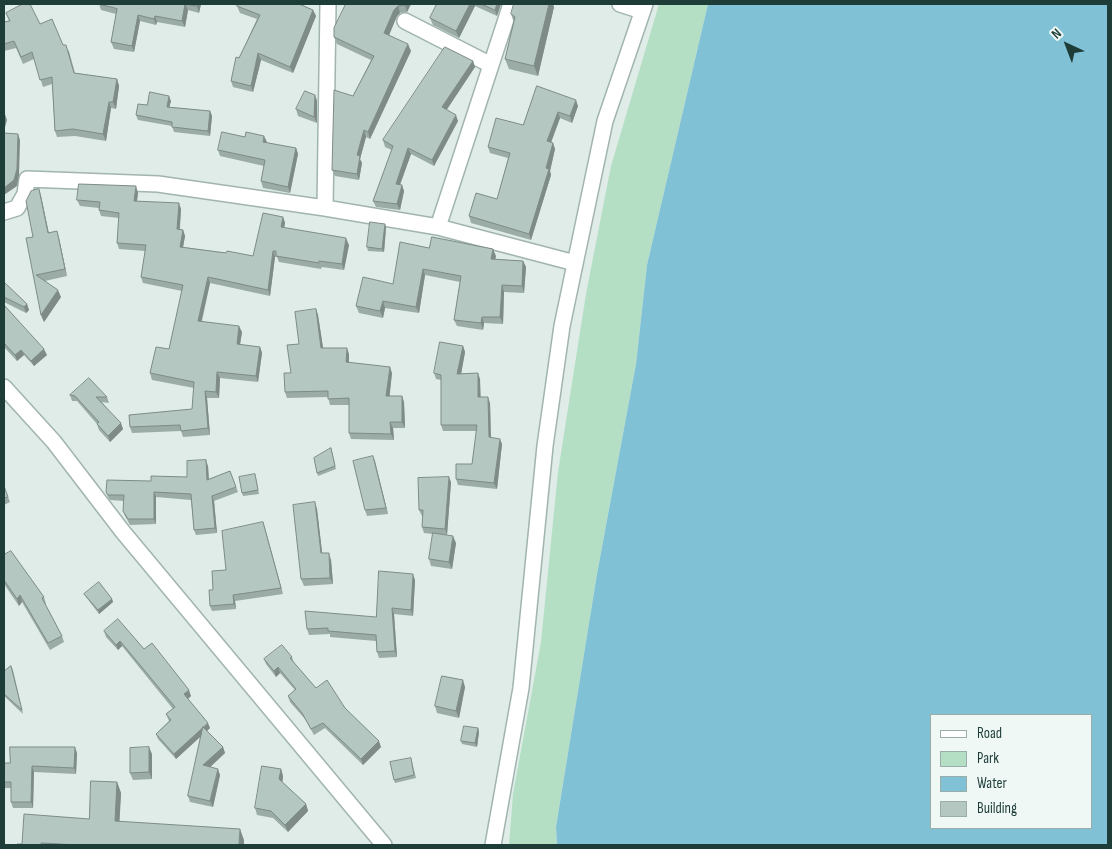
<!DOCTYPE html>
<style>
body{margin:0}
#map{position:relative;width:1112px;height:849px;overflow:hidden;background:#dfece7;font-family:"Sofia Sans Condensed",sans-serif}
canvas{display:block}
.frame{position:absolute;inset:0;border:5px solid #1e3d38;pointer-events:none}
.legend{position:absolute;left:930px;top:714px;width:162px;height:115px;box-sizing:border-box;background:#eff8f5;border:1px solid #9bada9;margin:0;padding:6px 9px;list-style:none;font-size:15px;color:#1e3d38}
.legend li{display:flex;align-items:center;gap:10px;height:25px}
.legend b{width:25px;border:1px solid #9bada9}
.north{position:absolute;left:1042px;top:20px;width:50px;height:50px;-webkit-text-stroke:4px #eff8f5;paint-order:stroke;rotate:317deg;font-size:14px;font-weight:700;line-height:20px;text-align:center;color:#1e3d38}
.north::after{content:'';display:block;margin:auto;width:18px;height:22px;background:#1e3d38;clip-path:polygon(50% 0,100% 100%,50% 72%,0 100%)}
</style>
<div id="map">
<canvas width="1112" height="849"></canvas>
<div class="frame"></div>
<ul class="legend">
<li><b style="height:6px;background:#fff"></b>Road</li>
<li><b style="height:14px;background:#b5dfc5"></b>Park</li>
<li><b style="height:14px;background:#81c1d6"></b>Water</li>
<li><b style="height:14px;background:#b4c7c1"></b>Building</li>
</ul>
<div class="north">N</div>
</div>
<script>
const c = document.querySelector('canvas').getContext('2d');
c.lineJoin = 'round';
function paint(path, color) { c.fillStyle = color; c.fill(path, 'evenodd'); }
function trace(path, color, width, dash) { c.strokeStyle = color; c.lineWidth = width; c.lineCap = dash ? 'butt' : 'round'; c.setLineDash(dash || []); c.stroke(path); }
paint(new Path2D(`
 M659,4H708L647,265L636,364L597,574L556,827L557,845H509L513,794L541,642L558,472L586,294L611,166Z`), '#b5dfc5');
paint(new Path2D(`
 M708,4H1108V845H557L556,827L597,574L636,364L647,265ZM931,715H1091V828H931Z`), '#81c1d6');
const street = new Path2D(`
 M620,4L642,11
 M405,21L491,65
 M325,208L328,4
 M4,212L17,208L25,194L27,179L158,184L325,208L438,227L575,263
 M438,227L511,4
 M4,387L54,442L123,532L384,845
 M493,845L521,688L545,446L562,326L605,121L645,4`);
trace(street, '#a1b4af', 18);
trace(street, '#fff', 15);
paint(new Path2D(`
 M99,4H201L199,13L188,10L185,27L157,22L156,25L140,21L134,52L114,49L111,42L116,14L101,10Z
 M235,4H299L313,10L316,16L293,73L261,60L253,92L233,87L231,81L239,58L257,19L240,13L237,6L238,5Z
 M346,4H411L407,12L400,13L397,16L389,35L411,51L370,139L366,137L360,159L362,163L359,180L335,176L332,170L353,96L371,60L337,44L334,37Z
 M437,4H501L497,16L475,6L459,38L433,25L430,18Z
 M554,7L538,76L509,69L505,59L514,23L511,14Z
 M6,13L40,24L69,51L75,73L117,79L119,86L116,109L111,108L106,141L75,136L57,137L55,131L52,84L43,87L34,59L23,64L16,48L4,51V22L9,21Z
 M473,61L475,67L446,110L458,121L434,166L411,154L400,185H402L404,191L400,210L376,207L373,201L392,150L385,147L383,140Z
 M537,86L578,106L572,123L560,118L551,142L553,143L555,149L550,171L551,175L531,240L471,223L469,216L497,199L508,158L490,153L488,147L523,125Z
 M315,95L317,101V123L298,116L296,109Z
 M171,101L169,107L210,111L212,116L210,136L174,132L172,126L138,120L136,115L147,105Z
 M245,137L267,143L296,148L298,154L290,193L263,188L261,181L264,166L220,156L218,150Z
 M39,189L41,196L49,233L59,238L67,276L45,281L61,297L44,322L41,315L33,237Z
 M138,193L137,201L181,209L180,229L183,230L185,236L183,247L226,253L253,256L283,217L285,223L284,228L349,245L344,270L322,267L321,269L279,262L277,257H275L270,296L210,283L202,321L242,332L240,345L260,347L262,353L258,382L220,378L219,398H207L210,435L183,437L181,431L132,433L130,427L192,409L194,388L152,380L150,373L169,349L182,291L143,283L141,277L145,251L119,249L117,243L119,218L101,216L99,210V208L80,206L77,200Z
 M385,224L386,228L384,252L368,251L367,247Z
 M429,248L496,256L495,259L523,261L526,267L524,293L504,292L503,324L484,323L483,330L457,326L454,320L460,282L425,275L419,313L385,308L383,318L359,313L356,306L393,284Z
 M4,282L27,304L29,310L26,313L4,302Z
 M4,305L47,355L34,366L24,355L17,361L4,347Z
 M316,309L318,315L323,348L349,354V362L392,373L389,396H402L404,402L405,428H393L394,440L351,439L349,433V405H330L328,397L287,398L285,392L299,344Z
 M463,346L465,352L461,374L480,379V397L490,403L491,438L502,444L497,489L458,485L456,479L472,464L477,431H443L441,425V380L436,379L434,373Z
 M70,395L107,397L109,403L102,402L123,429L110,442L99,430L97,424L77,401H72Z
 M331,448L336,469L318,476L317,473Z
 M373,456L388,514L367,516L365,510Z
 M208,466L209,479L230,471L238,492L214,501L217,533L196,535L194,530L191,500L156,497V524L130,525L125,516L123,511L124,501L110,500L108,497L106,492L187,477Z
 M256,478L259,494L243,496L242,493Z
 M451,482L447,535L440,534L456,543L452,569L431,566L429,559L433,534L424,533L422,527L423,516H422L419,510Z
 M4,486L10,502L4,505Z
 M317,509L322,553L331,560L333,584L304,586L301,579Z
 M263,522L283,594L235,601L236,609L212,611L210,606L213,590L226,570Z
 M4,555L44,597L46,604H45L62,636L64,642L50,650L22,602L19,606L4,584Z
 M415,580L413,616L394,614L397,657L379,658L377,652L376,641L330,637V634L309,635L307,629L376,617Z
 M84,594L112,599L113,602L99,614L86,597Z
 M104,631L144,649L191,696L188,699L210,728L207,731L223,747L225,753L210,767L220,775L213,807L190,802L188,796L201,736L176,759L158,739L156,734L169,721L166,714L173,709L122,646L118,650L106,637Z
 M292,657L294,663L316,688L345,708L381,747L363,765L325,728L314,735L305,719L290,702L288,696L295,690L280,673L276,677L266,664L264,659Z
 M11,666L13,670L23,714L4,696V670H5Z
 M465,687L459,718L437,713L435,706Z
 M478,728L479,732L477,747L462,744L461,741Z
 M77,753L76,774L34,772L33,808H13L11,802V788H4V763H10Z
 M152,754V779L133,780L130,773Z
 M411,758L416,778L395,783L394,780Z
 M281,769L283,776L282,782L306,804L308,811L288,832L273,818L257,815L255,808Z
 M117,782L121,793L119,821L244,840V845H17L22,844L89,819Z`), '#9baba6');
paint(new Path2D(`
 M185,4L188,10L185,27L182,21Z
 M198,4H201L199,13L197,6Z
 M405,4H411L407,12L405,5Z
 M470,4H474L475,6L459,38L456,31Z
 M497,4H501L497,16L495,10Z
 M549,4H553L554,7L538,76L534,66Z
 M398,6L400,13L397,16L387,40L384,33L394,10Z
 M313,10L316,16L293,73L290,67Z
 M138,15L140,21L134,52L132,46Z
 M155,16L157,22L156,25L154,19Z
 M408,44L411,51L370,139L368,132Z
 M258,53L261,60L253,92L251,86Z
 M473,61L475,67L444,114L442,107Z
 M117,79L119,86L116,109L113,102Z
 M315,95L317,101V123L314,117Z
 M169,96L171,101L168,112L167,107Z
 M576,100L578,106L572,123L570,116Z
 M109,102L111,108L106,141L103,134Z
 M210,111L212,116L210,136L208,131Z
 M558,112L560,118L549,148L547,141Z
 M5,114L7,120L4,131V118Z
 M456,115L458,121L434,166L432,160Z
 M364,130L366,137L360,159L362,163L359,180L357,174V155Z
 M18,134L20,140L19,175L17,186L4,195V188Z
 M264,136L267,142L265,148L263,142Z
 M553,143L555,149L550,171L551,175L531,240L529,234Z
 M296,148L298,154L290,193L288,187Z
 M408,148L411,154L398,190L396,184Z
 M402,185L404,191L400,210L397,204Z
 M136,186L138,193L136,207L134,201Z
 M39,189L41,196L50,240L48,233Z
 M179,203L181,209L179,235L177,229Z
 M283,217L285,223L283,233L281,227Z
 M385,224L386,228L384,252L382,249Z
 M183,230L185,236L182,253L180,247Z
 M57,231L59,238L67,276L65,269Z
 M346,238L349,245L344,270L342,264Z
 M493,249L496,256L494,265L491,259Z
 M273,251L275,257L270,296L268,290Z
 M523,261L526,267L524,293L522,286Z
 M423,269L425,275L419,313L416,307Z
 M208,277L210,283L200,327L198,321Z
 M502,285L504,292L503,324L500,317Z
 M58,290L61,297L44,322L41,315Z
 M383,301L385,308L383,318L380,311Z
 M27,304L29,310L26,313L24,307Z
 M316,309L318,315L324,354L321,348Z
 M482,317L484,323L483,330L481,323Z
 M239,326L242,332L239,350L237,344Z
 M463,346L465,352L460,380L457,374Z
 M260,347L262,353L258,382L256,376Z
 M347,348L349,354V368L346,362Z
 M44,349L47,355L34,366L31,361Z
 M21,350L24,355L17,361L15,355Z
 M390,367L392,373L389,402L386,396Z
 M217,372L220,378L219,398L216,392Z
 M478,373L480,379L481,403L478,397Z
 M205,391L207,398L210,435L208,428Z
 M402,396L404,402L405,428L402,422Z
 M488,397L490,403L491,443L489,437Z
 M390,422L393,428L394,440L391,434Z
 M121,423L123,429L110,442L108,436Z
 M500,439L502,444L497,489L494,483Z
 M373,456L375,461L388,514L386,508Z
 M206,460L208,466L209,485L207,480Z
 M449,477L451,482L447,535L445,529Z
 M154,492L156,497V524L154,519Z
 M212,496L214,501L217,533L215,528Z
 M315,502L317,509L323,560L321,553Z
 M263,522L265,528L283,594L281,588Z
 M453,536L456,543L452,569L449,562Z
 M329,553L331,560L333,584L330,578Z
 M413,574L415,580L413,616L411,610Z
 M20,595L22,602L19,606L17,599Z
 M233,595L235,601L236,609L234,604Z
 M112,599L113,602L99,614L98,610Z
 M392,608L394,614L397,657L395,651Z
 M120,641L122,646L118,650L116,645Z
 M278,667L280,673L276,677L274,671Z
 M463,680L465,687L459,718L456,711Z
 M189,690L191,696L186,700L184,694Z
 M208,723L210,728L176,759L174,754Z
 M478,728L479,732L477,747L475,743Z
 M379,741L381,747L363,765L361,759Z
 M75,747L77,753L76,774L74,768Z
 M149,747L152,754V779L149,772Z
 M223,747L225,753L205,772L203,765Z
 M32,766L34,772L33,808L31,802Z
 M218,769L220,775L213,807L210,801Z
 M281,769L283,776L282,786L279,779Z
 M117,782L121,793L119,832L115,821Z
 M306,804L308,811L288,832L285,825Z
 M240,829L244,840V845H239Z`), '#7e8b87');
const building = new Path2D(`
 M23,4H30L40,24L52,19L63,45H66L74,73L117,79L113,102H109L103,134L73,129L55,131L52,77L40,80L32,52L21,57L14,41L4,44V22L10,21L6,13Z
 M99,4H198L197,6L185,4L182,21L155,16L154,19L138,15L132,46L111,42L117,9Z
 M238,4H299L313,10L290,67L258,53L251,86L231,81L236,57L239,58L260,15L237,6Z
 M346,4H405V5L398,6L394,10L384,33L408,44L368,132L364,130L357,155L360,156L357,174L332,170L334,90L353,96L374,56L334,37V28Z
 M437,4H470L456,31L430,18Z
 M482,4H497L495,10Z
 M514,4H549L534,66L505,59L515,17L511,14Z
 M445,47L473,61L442,107L456,115L432,160L408,148L396,184L402,185L397,204L373,201L393,146L383,140Z
 M537,86L576,100L570,116L558,112L547,141L553,143L546,168L549,169L529,234L469,216L476,193L497,199L510,153L488,147L496,118L523,125Z
 M305,91L315,95L314,117L296,109Z
 M150,92L169,96L167,107L210,111L208,131L172,127V122L136,115L138,104L147,105Z
 M222,132L245,137L246,132L264,136L263,142L296,148L288,187L261,181L265,160L218,150Z
 M4,133L18,134L17,169L14,180L4,188Z
 M79,184L136,186L134,201L179,203L177,229L183,230L180,247L226,253L227,251L253,256L263,213L283,217L281,227L346,238L342,264L319,261V263L276,256V251H273L268,290L208,277L198,321L239,326L237,344L260,347L256,376L217,372L216,392L205,391L208,428L181,431L180,425L130,427L129,415L192,409L194,382L150,373L156,347L169,349L183,285L141,277L146,245L117,243L119,213L99,210L100,202L77,200Z
 M39,189L48,233L57,231L65,269L36,275L58,290L41,315L26,238L33,237L26,201L31,191Z
 M370,222L385,224L382,249L367,247Z
 M432,237L493,249L491,259L523,261L522,286L502,285L500,317H482L481,323L454,320L461,276L423,269L416,307L383,301L380,311L356,306L363,277L393,284L400,242L429,248Z
 M4,282L27,304L24,307L4,297Z
 M4,305L44,349L31,361L21,350L15,355L4,343Z
 M316,309L321,348H347L346,362L390,367L386,396H402V422H390L391,434L349,433V398L328,399V391L285,392L284,373H291L287,345L299,344L295,312Z
 M440,342L463,346L457,374L478,373V397H488L489,437L500,439L494,483L456,479V464H472L477,425H441V375L434,373Z
 M89,378L107,397H96L121,423L108,436L97,424L99,422L75,396L70,395Z
 M331,448L335,466L317,473L314,458Z
 M373,456L386,508L365,510L353,461Z
 M206,460L207,480L230,471L236,487L212,496L215,528L194,530L191,494L154,492V519H128L123,511L124,495H108L106,492L107,480L151,481V476L187,477V461Z
 M255,474L258,490L242,493L239,477Z
 M449,477L445,529L422,527L423,510H419L418,478Z
 M4,486L8,497L4,498Z
 M315,502L321,553H329L330,578L301,579L293,505Z
 M263,522L281,588L233,595L234,604L210,606L209,590H213L212,571L226,570L222,531Z
 M433,533L453,536L449,562L429,559Z
 M11,551L44,597L42,598L62,636L48,643L20,595L17,599L4,580V555Z
 M379,571L413,574L411,610L392,608L395,651L377,652L376,635L328,631V628L307,629L305,611L376,617Z
 M99,582L112,599L98,610L84,594Z
 M118,619L144,649L152,643L189,690L184,694L208,723L174,754L156,734L171,720L166,714L175,707L120,641L116,645L104,631Z
 M282,645L292,657L290,658L316,688L327,680L345,708L379,741L361,759L323,723L311,729L302,713L288,696L296,689L278,667L274,671L264,659Z
 M11,666L22,710L4,694V670H5Z
 M442,676L463,680L456,711L435,706Z
 M464,726L478,728L475,743L461,741Z
 M203,727L223,747L203,765L218,769L210,801L188,796Z
 M10,747H75L74,768L32,766L31,802H11V782H4V763H10Z
 M149,747V772L130,773V748Z
 M411,758L414,775L394,780L390,762Z
 M262,766L281,769L279,779L306,804L285,825L271,811L255,808Z
 M91,781L117,782L115,821L240,829L239,845H78L41,843V845H17V844H22L24,814L89,819Z`);
paint(building, '#b4c7c1');
trace(building, '#7e8b87', 1);
</script>
